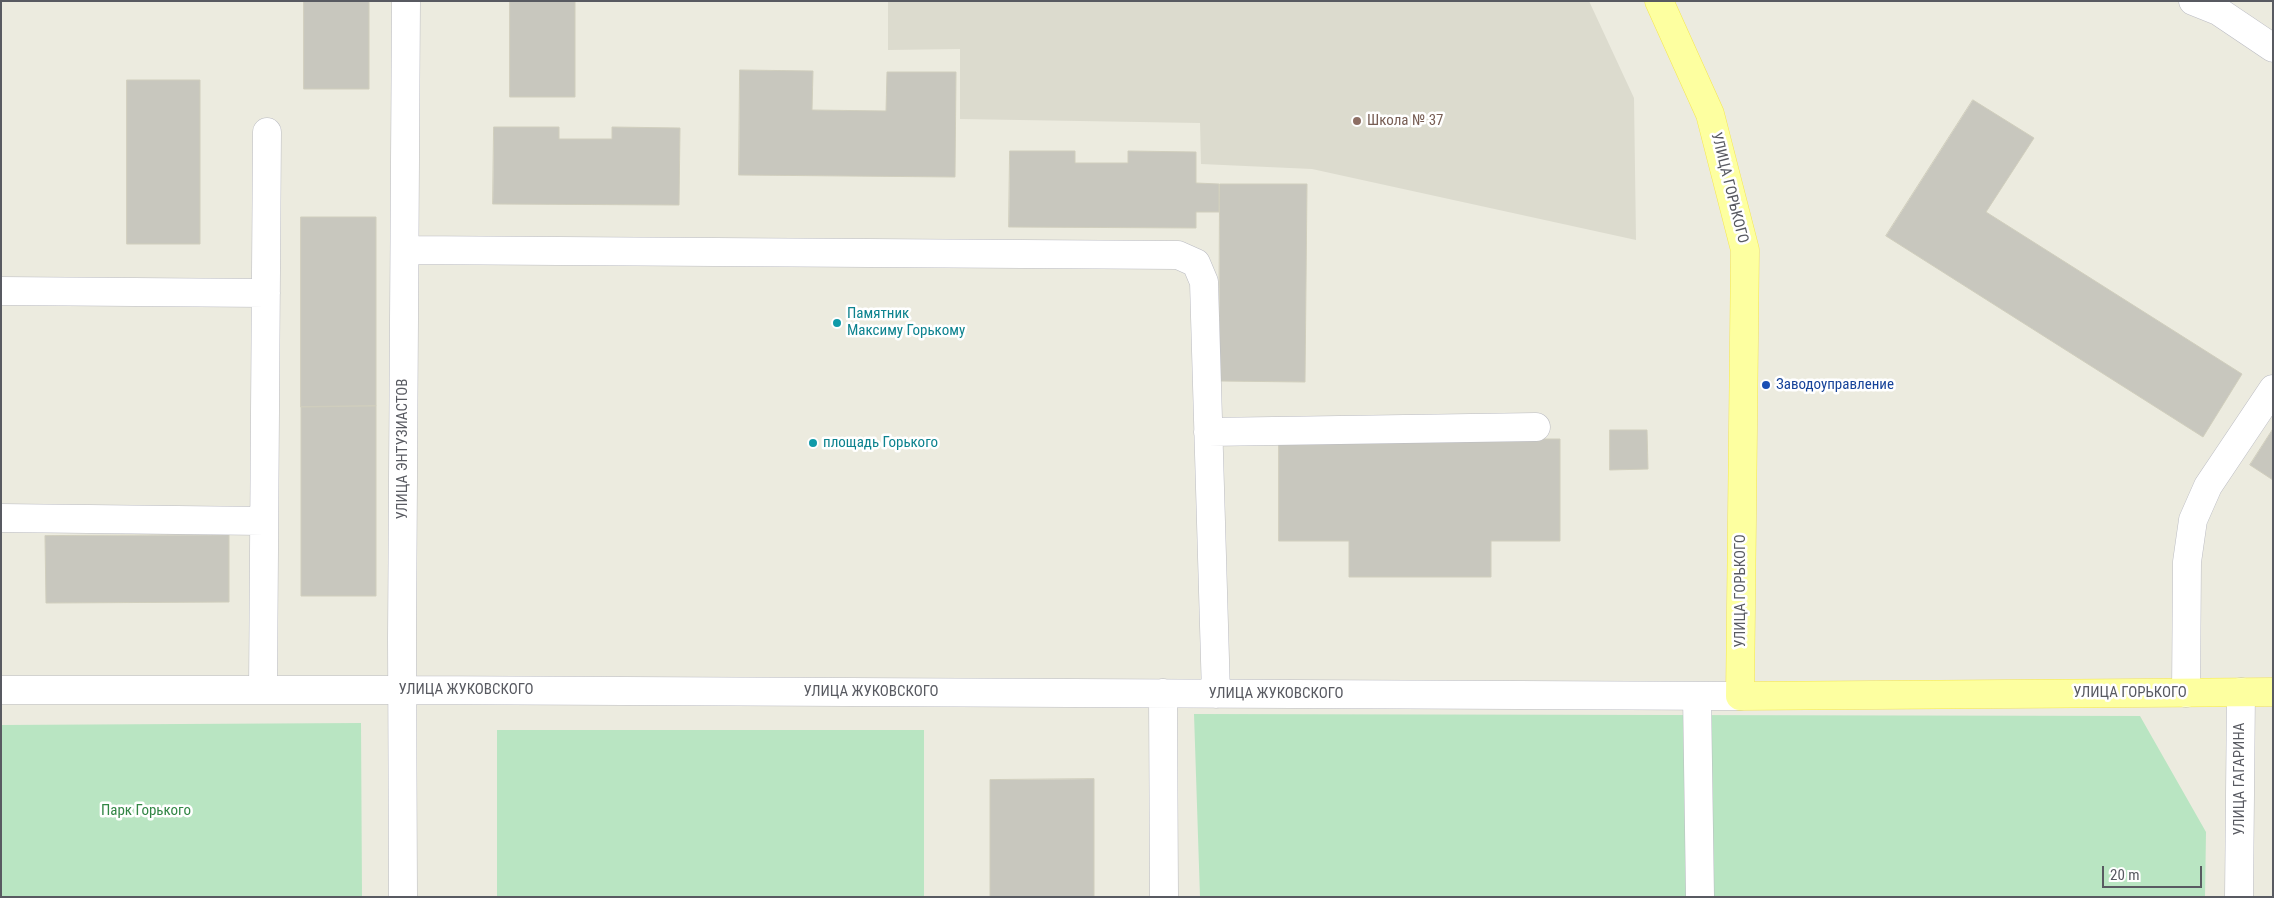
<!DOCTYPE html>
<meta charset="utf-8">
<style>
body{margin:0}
#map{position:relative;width:2274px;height:898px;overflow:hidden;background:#ecebdf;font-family:"Roboto Condensed",sans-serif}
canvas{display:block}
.frame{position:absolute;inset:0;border:2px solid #585a61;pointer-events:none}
.scale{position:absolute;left:2102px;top:866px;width:100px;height:22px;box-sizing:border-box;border:2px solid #585a61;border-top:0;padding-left:6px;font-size:15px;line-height:18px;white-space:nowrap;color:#585a61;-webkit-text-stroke:4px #fff;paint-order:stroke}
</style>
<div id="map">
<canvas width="2274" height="898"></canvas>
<div class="frame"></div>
<div class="scale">20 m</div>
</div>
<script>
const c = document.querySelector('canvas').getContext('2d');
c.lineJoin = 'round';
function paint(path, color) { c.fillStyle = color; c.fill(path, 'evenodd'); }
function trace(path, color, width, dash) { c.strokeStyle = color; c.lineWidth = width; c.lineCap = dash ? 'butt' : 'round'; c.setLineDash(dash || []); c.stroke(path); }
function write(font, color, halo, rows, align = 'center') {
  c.font = font + ' "Roboto Condensed",sans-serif'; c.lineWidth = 5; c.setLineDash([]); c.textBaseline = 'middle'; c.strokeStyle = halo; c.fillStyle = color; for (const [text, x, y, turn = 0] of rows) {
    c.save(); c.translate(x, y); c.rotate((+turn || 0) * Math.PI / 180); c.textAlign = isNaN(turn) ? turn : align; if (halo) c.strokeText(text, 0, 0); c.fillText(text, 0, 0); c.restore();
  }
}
paint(new Path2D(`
 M888,1H1589L1634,98L1636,240L1312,169L1201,164L1200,123L960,119V49L888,50Z`), '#dcdbce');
paint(new Path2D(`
 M1194,714L2140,716L2206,832L2205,897H1200Z
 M361,723L362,897H1V725Z
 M497,730H924V897H497Z`), '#b9e5c2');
const building = new Path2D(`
 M304,1H369V89H304Z
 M510,1H575V97H510Z
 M740,70L813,71L812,110L886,111L887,72H956L955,177L739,175Z
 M127,80H200V244H127Z
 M1973,100L2034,138L1986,212L2242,374L2203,437L1886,236Z
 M494,127H559V139H612V127L680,128L679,205L493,204Z
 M1010,151H1075V163H1128V151L1196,152V183L1219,184V212H1196V228L1009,227Z
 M1220,184H1307L1305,382L1219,381Z
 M301,217H376V406L301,407Z
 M376,406V596H301V407Z
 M2273,429V480L2250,465Z
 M1610,430H1647L1648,469L1610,470Z
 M1279,439H1560V541H1491V577H1349V541H1279Z
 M229,535V602L46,603L45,536Z
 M1094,779V897H990V780Z`);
paint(building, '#c8c7be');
trace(building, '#d0cebd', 1);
const minor = new Path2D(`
 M2193,1L2218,11L2273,48
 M405,250L1178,255L1196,263L1204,282L1216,694
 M1,291L266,293
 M1208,432L1536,427
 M1,518L264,521
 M1,690H402L1740,696
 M263,690L267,132
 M1163,693L1164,897
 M2186,693L2187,562L2193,520L2208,486L2273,389
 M1697,696L1700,897
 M403,897L402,638L406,1
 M2239,897L2241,692`);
const major = new Path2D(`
 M1659,1L1710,114L1745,250L1740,696L2273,692`);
trace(minor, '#babbc2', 29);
trace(major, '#f5e64e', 29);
trace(minor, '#fff', 28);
trace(major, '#fdffa0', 28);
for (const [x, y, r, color] of [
 [1357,121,5,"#8d6e63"],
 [837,323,5,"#0f9aa8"],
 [1766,385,5,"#1a4fb4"],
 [813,443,5,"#0f9aa8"]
]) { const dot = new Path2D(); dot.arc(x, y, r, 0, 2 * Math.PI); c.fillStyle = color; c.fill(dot); trace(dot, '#fff', 2); }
write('15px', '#785e54', '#fff', [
 ["Школа № 37",1367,121]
], 'left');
write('15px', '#585a61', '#fff', [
 ["УЛИЦА ГОРЬКОГО",1729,188,76],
 ["УЛИЦА ЭНТУЗИАСТОВ",403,449,-90],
 ["УЛИЦА ГОРЬКОГО",1741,591,-90],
 ["УЛИЦА ЖУКОВСКОГО",466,690],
 ["УЛИЦА ЖУКОВСКОГО",871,692],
 ["УЛИЦА ГОРЬКОГО",2130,693],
 ["УЛИЦА ЖУКОВСКОГО",1276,694],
 ["УЛИЦА ГАГАРИНА",2240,779,-90]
]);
write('15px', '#0d838f', '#fff', [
 ["Памятник",847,314],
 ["Максиму Горькому",847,331],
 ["площадь Горького",823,443]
], 'left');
write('15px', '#164399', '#fff', [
 ["Заводоуправление",1776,385]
], 'left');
write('15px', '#328645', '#fff', [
 ["Парк Горького",146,811]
]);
</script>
